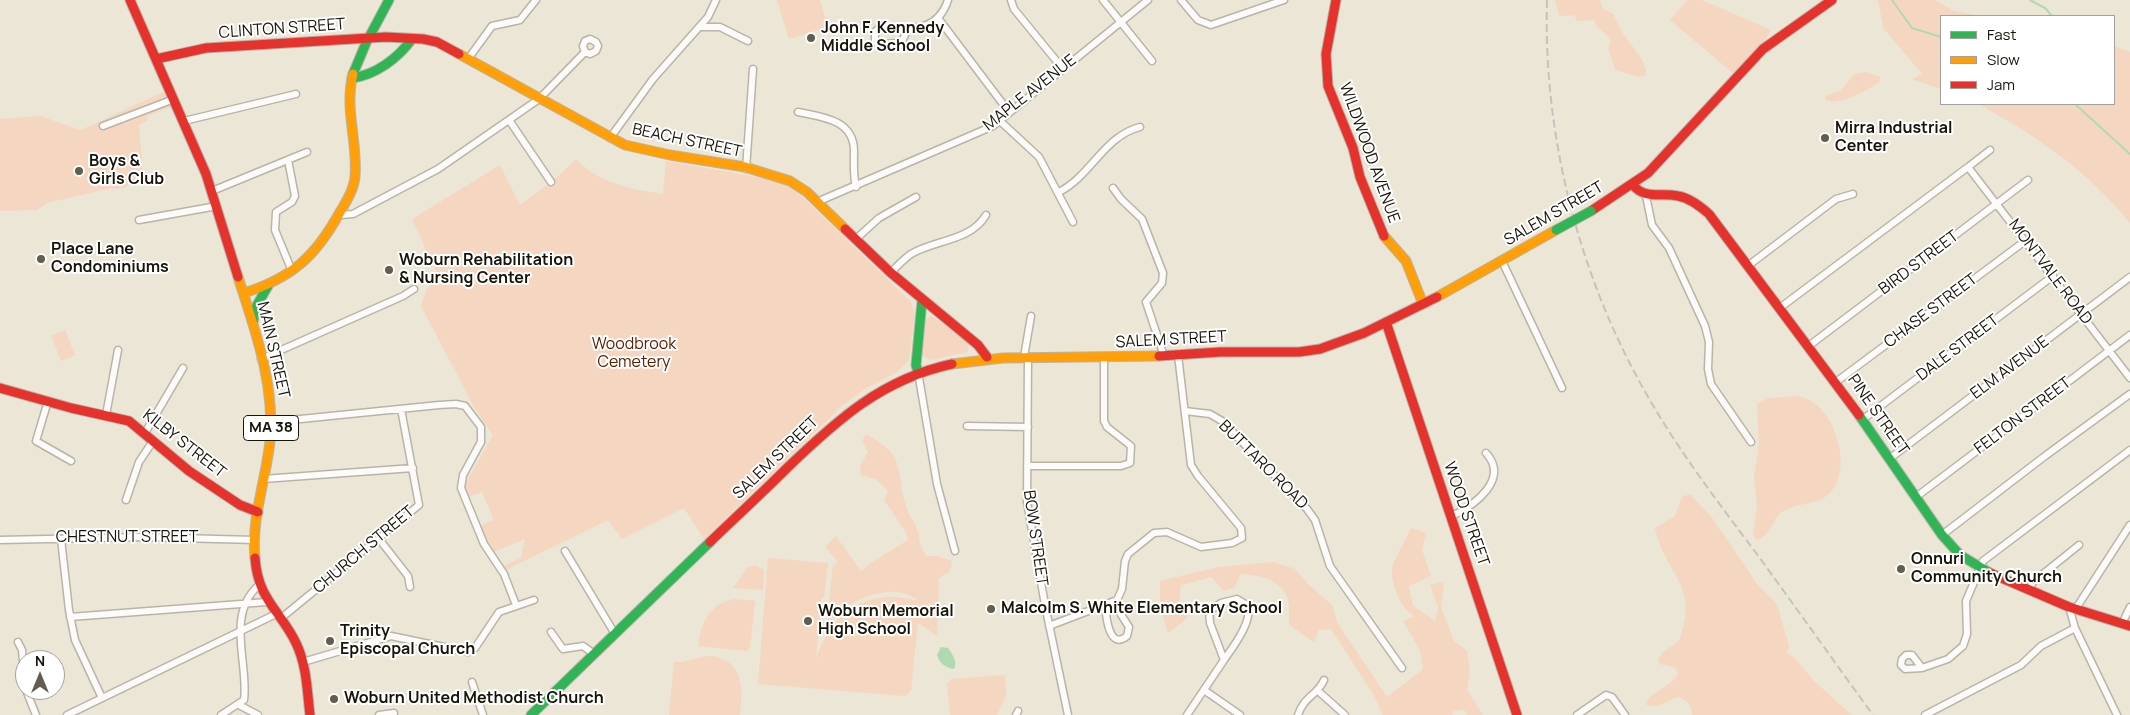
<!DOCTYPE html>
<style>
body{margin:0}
#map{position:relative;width:2130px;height:715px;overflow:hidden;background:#ebe6d5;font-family:Manrope,sans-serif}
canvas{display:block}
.legend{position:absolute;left:1940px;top:15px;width:175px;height:90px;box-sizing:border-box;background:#fff;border:1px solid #a2a19d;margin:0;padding:6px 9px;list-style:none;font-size:15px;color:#171409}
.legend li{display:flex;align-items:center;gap:10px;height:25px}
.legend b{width:25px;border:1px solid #a2a19d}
.north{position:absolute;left:15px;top:650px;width:50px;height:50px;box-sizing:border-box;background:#fff;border:1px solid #a2a19d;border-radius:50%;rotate:0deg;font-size:14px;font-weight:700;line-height:20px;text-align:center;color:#171409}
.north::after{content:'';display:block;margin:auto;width:18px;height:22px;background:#615e50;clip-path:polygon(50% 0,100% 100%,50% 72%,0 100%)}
</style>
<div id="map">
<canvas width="2130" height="715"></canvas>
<ul class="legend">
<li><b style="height:6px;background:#30b455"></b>Fast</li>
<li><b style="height:6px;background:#ff9f0a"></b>Slow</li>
<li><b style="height:6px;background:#e5322d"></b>Jam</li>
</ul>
<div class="north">N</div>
</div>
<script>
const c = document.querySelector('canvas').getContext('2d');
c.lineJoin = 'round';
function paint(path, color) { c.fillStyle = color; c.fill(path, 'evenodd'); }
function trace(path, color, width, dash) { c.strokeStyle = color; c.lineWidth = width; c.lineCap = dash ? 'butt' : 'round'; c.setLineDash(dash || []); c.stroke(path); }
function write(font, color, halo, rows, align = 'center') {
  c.font = font + ' Manrope,sans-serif'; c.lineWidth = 4; c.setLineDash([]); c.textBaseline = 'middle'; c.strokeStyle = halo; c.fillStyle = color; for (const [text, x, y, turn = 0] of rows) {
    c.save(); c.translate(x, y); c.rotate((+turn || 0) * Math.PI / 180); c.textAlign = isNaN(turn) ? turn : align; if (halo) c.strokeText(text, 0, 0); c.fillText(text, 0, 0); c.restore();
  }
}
paint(new Path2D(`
 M777,0H820L828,27L789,39Z
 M1555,0H1600L1603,9L1614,14C1618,36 1648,57 1646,75L1638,77L1615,70L1608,48L1611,41L1607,35L1597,27L1594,20L1577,21L1574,15L1559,16Z
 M1687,0H1702L1771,30L1763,44L1734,74L1670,20Z
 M1878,0H1935L1954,11L1976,15L1941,16V89L1912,79L1922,74L1886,31L1884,32Z
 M2114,46L2130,52V223C2089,172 2034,134 1978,104H2114Z
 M1867,72L1880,77L1879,82C1867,91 1839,106 1825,100V96L1840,91L1854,74Z
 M163,92L174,106L147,116L148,120L139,125L143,178L124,188L107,189L47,203L37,210L0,211V119L40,116L81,130Z
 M576,159C599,184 631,189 663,194L666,161L774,180L794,189L911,302L915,316L909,360L897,372L865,389L843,405L704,539L684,508L622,539L608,520L504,571L502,567L521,558L525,539L494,552L480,526L494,520L482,492L468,497L464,486L493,435L474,407L421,306L427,289L438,276L412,219L500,165L520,205L554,180Z
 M931,316L969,343L967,352L930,360L922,355L926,319Z
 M65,330L75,355L61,361L51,336Z
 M1797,396C1804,397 1813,401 1818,406C1839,426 1851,472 1829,494C1816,506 1796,502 1782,512C1772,519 1770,537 1757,540L1753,535L1757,505L1754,477L1759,445L1757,406L1758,403L1769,398Z
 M866,434C905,455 896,466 905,503C907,513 915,522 918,532C921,543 918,545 927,556H937L952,561L950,571L939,578L937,636L918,623L911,690L905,696L758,684L768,558L828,563L824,598H821L816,659C827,625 852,597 891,597C900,597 909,599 918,601C895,579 847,600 829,621L827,617L833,566L838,562L825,547L836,536L861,571L872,562L908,540L906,532L884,500L888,491L875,479L861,475L860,466L868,452L862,441Z
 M1690,494L1713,519L1757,584L1777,604L1789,646L1787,653L1795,658L1815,682L1852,715H1692C1692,705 1686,699 1677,697L1659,706L1646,705C1649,691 1671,688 1678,674L1676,668L1660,664L1658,660L1662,653L1679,641C1701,585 1665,575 1655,528L1675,516L1682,497Z
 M1411,528L1426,533L1422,550L1431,576L1409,586L1413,606L1435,621L1438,607L1430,585L1444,582L1441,607L1454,641L1467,651L1470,669L1467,690L1483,715H1467L1464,709L1453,711L1452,715H1383L1373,694L1331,629L1319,630L1314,642L1289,625C1289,617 1290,605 1287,597C1280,579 1258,575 1241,574L1234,588L1223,591L1212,577L1181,585L1179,603L1189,604L1192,611L1183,622L1168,633L1160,608V581L1218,567L1273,562L1295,569L1309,585L1332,605L1338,624L1387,697L1423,669L1420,650L1403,621L1415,616C1401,612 1388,577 1393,564C1398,552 1406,540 1411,528Z
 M755,565L764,570L763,590L733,588L747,568Z
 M734,599L755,601L750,648L747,651L698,646C701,623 709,604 734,599Z
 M713,656C744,662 743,689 740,715H669L674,662C690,663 697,655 713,656Z
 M1005,675L1006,696L997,715H950L947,684L951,679Z`), '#f5d6c1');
paint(new Path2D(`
 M941,647L948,648C952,654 958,662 954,669C946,668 939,663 937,655Z`), '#b1d9b1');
trace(new Path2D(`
 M1892,0L1912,28L1941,37
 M2030,0L2045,8L2052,16
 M2075,104L2130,154`), '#b1d9b1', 2);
const street = new Path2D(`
 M1011,0L1014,9L1063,69
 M1103,0L1152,61
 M1181,0L1198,20L1211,25L1284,0
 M938,18L1009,112
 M699,27H720L748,41
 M908,29L901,43L879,44L875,42V32L878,29C908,28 937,34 948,0
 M468,59L492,26L520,20L536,0
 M798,112C823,117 854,120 854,151C854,162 853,175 856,187
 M509,120L551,182
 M184,121L296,94
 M1000,121L1039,157L1073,222
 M103,126L174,99
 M610,138L653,79L708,17L716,0
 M288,160L295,196L292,202L276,212L275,230L292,271
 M1968,167L1990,150
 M746,169L753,69
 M1113,188L1121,199L1142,219L1163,273L1162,283L1146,302L1164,356
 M212,191L307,152
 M1059,192C1091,176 1104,136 1140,127
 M1646,196L1652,225L1669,248L1705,326L1709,342L1708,369L1711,384L1751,442
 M817,202L993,126L1148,0
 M340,215L353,214L438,169L539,99L585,52L590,54L596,51L598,46L596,42L590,39L585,41L583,46L585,52
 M139,220L217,206
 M856,239L879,218L916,197
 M1502,261L1562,388
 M1749,265L1836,199L1853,194
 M891,273C897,266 904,259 911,254C934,240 971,241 986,215
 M1781,307L1968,167L2130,378
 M1810,345L2028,180
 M1024,357L1031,316
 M1028,357L1027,502L1045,605L1068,715
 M261,359L403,296L414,289
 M918,372L937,484L955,551
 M1836,382L2025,241
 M48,401L36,441L71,461
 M1185,411L1210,414L1222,421L1307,509L1315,520L1330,566L1402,668
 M106,415L118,350
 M1862,420L2053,276
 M271,422L439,405L456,404L465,406L481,427V442L463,475L461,488L484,544L504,574L516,605
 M967,426L1028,427
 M145,433L183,368
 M1889,459L2130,277
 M1027,466H1121L1130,463L1131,446L1107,427L1104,421V358
 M263,479L413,468
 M1916,497L2130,335
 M126,500L139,462L153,441
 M1452,516C1475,505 1510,479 1486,453
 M1942,535L2045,456L2130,394
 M61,539L69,610L75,640L102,698
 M379,539L408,576L410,587
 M0,540L140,537L255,540
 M565,551L615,634
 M2029,590L2033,582L2079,545
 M1105,605C1106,616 1109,651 1127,636L1129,627L1113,602
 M2069,607L2075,628L2117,715
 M2075,610L2130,525
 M70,617L267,602
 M280,619L419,505L401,409
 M2122,624L2130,607
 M1049,626L1117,600L1122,589L1125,561L1128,554L1154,533L1167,532L1201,547L1232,543L1242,538L1241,528L1198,476L1191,465L1178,355
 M551,632L563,649L583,646L594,654
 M18,642L22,650L25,683
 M303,662L391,636L468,652L475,648L499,612L534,600
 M1922,668L1905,669L1901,665L1902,659L1906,655H1912L1922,668L1948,659L1963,646L1967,634L1966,601L1983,561L2130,450
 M472,682L483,715
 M26,690L36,715
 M1204,690L1240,715
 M1317,690L1345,715
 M239,705L258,715
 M67,715L276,614
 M221,715L244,700C249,664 225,615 259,585
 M379,715L394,713
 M1016,715L1018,711
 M1187,715L1224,660L1210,623L1209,611L1221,603L1237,599L1247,605C1254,620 1233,647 1224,660
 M1298,715C1304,696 1318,695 1324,680
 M1577,715L1606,695L1612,697L1625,715
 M1925,715L2021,665L2041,646L2075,628`);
const fast = new Path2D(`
 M353,74L366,43L389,0
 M352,78C376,75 398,58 412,39
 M253,322L257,305L268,286
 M918,372L916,365L922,301
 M1859,415L1942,535L1960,555L1990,573
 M531,715L710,542`);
const slow = new Path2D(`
 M459,54L625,145L670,155L745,167L790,181L807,192L845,229
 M1384,236L1406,261L1423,304
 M238,277C255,330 275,384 270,441C266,480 251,519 255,558
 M244,293C292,278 316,256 340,212C347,201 354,189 355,177C358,141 344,109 353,74
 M1437,297L1556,230
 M952,364L1003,358L1159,356`);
const jam = new Path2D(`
 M130,0L206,174L238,277
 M1336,0L1326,54L1328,86L1353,148L1360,177L1384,236
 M156,59L206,48L386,37L423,39L437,42L459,54
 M1633,185C1645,200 1661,192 1678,196C1690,198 1700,206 1709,214L1859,415
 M1591,211L1648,173L1763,49L1832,0
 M845,229L891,273L978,345L987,357
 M1386,322L1517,715
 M1159,356L1220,352H1299L1320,349L1364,333L1437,297
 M0,388L71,408L129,421L189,471L240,505L258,512
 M710,542C736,517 762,493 787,468C837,420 882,379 952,364
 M255,558C258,600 280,610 296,643C307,666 307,691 310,715
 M1990,573L2069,607L2130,626`);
trace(street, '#b8b5a8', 9);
trace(fast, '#b8b5a8', 11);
trace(slow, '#b8b5a8', 11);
trace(jam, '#b8b5a8', 11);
trace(street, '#fcfbf9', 6);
trace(fast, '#30b455', 9);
trace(slow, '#ff9f0a', 9);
trace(jam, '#e5322d', 9);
trace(new Path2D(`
 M1547,0C1543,129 1576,264 1637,377C1672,443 1718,502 1762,561C1799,612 1836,664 1873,715`), '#c4c3be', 2, [8, 4]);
const fastBridge = new Path2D(`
 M1556,230L1591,211`);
trace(fastBridge, '#b8b5a8', 11, []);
trace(fastBridge, '#30b455', 9);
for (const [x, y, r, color] of [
 [811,38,5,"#615e50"],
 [1825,138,5,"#615e50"],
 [79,171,5,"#615e50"],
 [41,259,5,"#615e50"],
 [389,270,5,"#615e50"],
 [1901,569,5,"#615e50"],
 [991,609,5,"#615e50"],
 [808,621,5,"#615e50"],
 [330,641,5,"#615e50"],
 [334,699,5,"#615e50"]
]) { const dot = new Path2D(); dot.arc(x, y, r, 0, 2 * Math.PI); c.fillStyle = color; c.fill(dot); trace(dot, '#fff', 2); }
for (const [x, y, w] of [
 [271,428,55]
]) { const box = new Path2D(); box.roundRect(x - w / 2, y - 12.5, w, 25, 4); c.fillStyle = '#fff'; c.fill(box); trace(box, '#171409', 1); }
write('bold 15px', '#171409', null, [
 ["MA 38",271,428]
]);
write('16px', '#171409', '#fff', [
 ["CLINTON STREET",282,29,-4],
 ["MAPLE AVENUE",1030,93,-38],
 ["BEACH STREET",687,141,12],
 ["WILDWOOD AVENUE",1369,153,70],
 ["SALEM STREET",1554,214,-30],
 ["BIRD STREET",1919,263,-37],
 ["MONTVALE ROAD",2050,272,53],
 ["CHASE STREET",1931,311,-37],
 ["SALEM STREET",1171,340,-3],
 ["DALE STREET",1958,348,-37],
 ["MAIN STREET",273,350,77],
 ["ELM AVENUE",2010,368,-37],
 ["PINE STREET",1878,415,55],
 ["FELTON STREET",2023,416,-37],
 ["KILBY STREET",184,444,38],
 ["SALEM STREET",776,458,-44],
 ["BUTTARO ROAD",1263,465,45],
 ["WOOD STREET",1466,514,71],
 ["CHESTNUT STREET",127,538],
 ["BOW STREET",1035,538,82],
 ["CHURCH STREET",364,550,-40]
]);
write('bold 16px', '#171409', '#fff', [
 ["John F. Kennedy",821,29],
 ["Middle School",821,47],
 ["Mirra Industrial",1835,129],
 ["Center",1835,147],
 ["Boys &",89,162],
 ["Girls Club",89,180],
 ["Place Lane",51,250],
 ["Condominiums",51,268],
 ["Woburn Rehabilitation",399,261],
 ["& Nursing Center",399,279],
 ["Onnuri",1911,560],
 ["Community Church",1911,578],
 ["Malcolm S. White Elementary School",1001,609],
 ["Woburn Memorial",818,612],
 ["High School",818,630],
 ["Trinity",340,632],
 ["Episcopal Church",340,650],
 ["Woburn United Methodist Church",344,699]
], 'left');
write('16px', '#5d2000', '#fff', [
 ["Woodbrook",634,345],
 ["Cemetery",634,363]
]);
</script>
